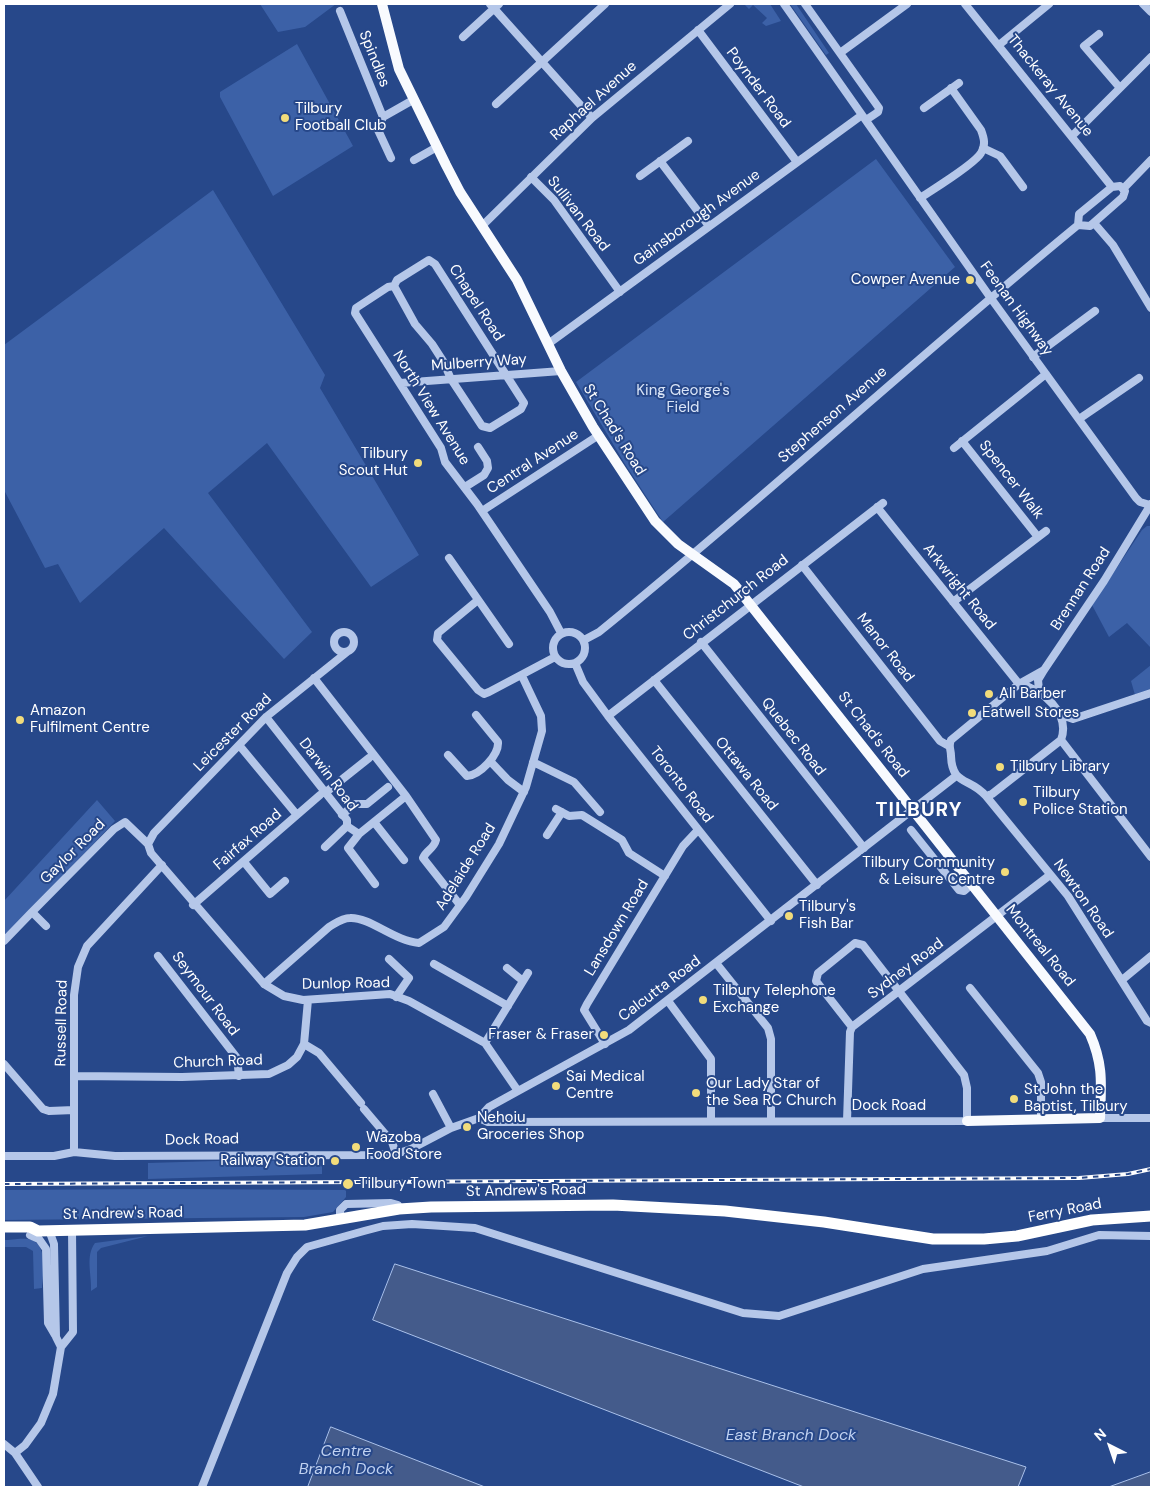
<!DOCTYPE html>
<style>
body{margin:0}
#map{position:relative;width:1155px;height:1491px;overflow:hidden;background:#27488a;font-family:"DM Sans",sans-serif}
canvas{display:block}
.frame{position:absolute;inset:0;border:5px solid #fff;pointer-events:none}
.north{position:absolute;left:1085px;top:1421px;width:50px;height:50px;-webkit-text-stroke:4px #27488a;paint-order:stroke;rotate:319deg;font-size:14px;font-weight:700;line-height:20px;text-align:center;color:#fff}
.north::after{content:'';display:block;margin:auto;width:18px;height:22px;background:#fff;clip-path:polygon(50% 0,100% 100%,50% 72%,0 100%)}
</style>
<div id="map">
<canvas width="1155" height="1491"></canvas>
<div class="frame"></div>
<div class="north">N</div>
</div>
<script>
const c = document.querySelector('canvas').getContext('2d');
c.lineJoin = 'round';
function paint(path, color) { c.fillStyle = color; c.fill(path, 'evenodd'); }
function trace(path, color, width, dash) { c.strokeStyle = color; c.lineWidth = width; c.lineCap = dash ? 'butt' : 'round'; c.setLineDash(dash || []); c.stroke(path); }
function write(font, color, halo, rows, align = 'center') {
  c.font = font + ' "DM Sans",sans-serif'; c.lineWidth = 4; c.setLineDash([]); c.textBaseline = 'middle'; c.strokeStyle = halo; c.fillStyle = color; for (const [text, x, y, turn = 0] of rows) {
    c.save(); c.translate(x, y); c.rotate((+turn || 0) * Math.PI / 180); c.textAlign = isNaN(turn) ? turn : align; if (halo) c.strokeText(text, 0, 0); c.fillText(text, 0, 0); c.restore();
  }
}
paint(new Path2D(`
 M260,4H336L305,27L278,32Z
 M744,4H770L781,21L766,26L762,23L767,18L753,5L749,9Z
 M790,4H796L829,53L826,55Z
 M297,44L353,146L273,196L220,97V92Z
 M876,159L955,267L663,522L625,464L576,382Z
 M213,190L325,375L320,388L419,555L371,587L267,443L208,493L312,632L284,659L164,528L80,603L58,564L45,568L4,490V345Z
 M1147,526H1151V648L1127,623L1109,637L1092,605L1142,530Z
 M1151,665V690L1135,695L1131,681Z
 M97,800L115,821L4,938V901Z
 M251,1160L322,1162V1174L148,1179V1163Z
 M159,1189L346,1190V1197L333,1212L304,1217L4,1220V1190Z
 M148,1236L101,1248L97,1252V1287L91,1291C92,1275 85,1256 95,1243Z
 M4,1240C11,1240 24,1237 32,1240C48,1247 43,1274 42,1288L34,1289L33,1251L26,1247H4Z`), '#3c61a7');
const water = new Path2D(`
 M395,1264L1026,1467L1018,1487H804L373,1320Z
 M331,1427L485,1487H308Z
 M1151,1472V1487H1109Z`);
paint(water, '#445b8b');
trace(water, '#aac1ea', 1);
trace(new Path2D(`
 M490,4L592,118
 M784,4L990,297L1136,498L1140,502L1150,505
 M805,4L879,108L878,112L866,120
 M965,4L1112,187
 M1143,4L1151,12
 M340,11L383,117
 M698,30L797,162
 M1099,34L1084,46L1120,88
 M463,37L499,4
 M999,45L1049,4
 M840,53L907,4
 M496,104L605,4
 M924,108L959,83
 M1072,136L1151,57
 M983,148L1000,156L1023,187
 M391,158L378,130L383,117L413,100
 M414,160L437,147
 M660,161L709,226
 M640,176L688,141
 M531,177L554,200L620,292
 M1123,189L1151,160
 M920,198C932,190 975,164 981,153C986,145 984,138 981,130L951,88
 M1094,223L1113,245L1151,308
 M1078,225L1079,214L1112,187L1120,186L1123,189
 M1078,225L1090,226L1123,197L1125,191L1123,189
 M482,226L592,118L730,4
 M429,260L435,264L524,403L521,409L490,428L482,426L451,379L443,361L432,344L415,324L394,286L397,280Z
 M394,286L388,287L356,308L355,313L441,448L445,462L477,504L550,612L561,633
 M548,344L862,115
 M1033,357L1095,311
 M400,383L561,371
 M1079,419L1139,378
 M962,441L1038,537
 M954,448L1046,374
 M465,487L484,475L488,468L487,461L478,447
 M877,507L1019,684
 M482,511L599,435
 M449,558L509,644
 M802,565L940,741L949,746
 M478,600L438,633L437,640L478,690L484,694L489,692L555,657
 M953,602L1046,531
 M553 648a16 16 0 1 1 32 0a16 16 0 1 1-32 0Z
 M334 642a10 10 0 1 1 20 0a10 10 0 1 1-20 0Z
 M584,640L599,632C762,500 916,358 1078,225
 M701,642L864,848
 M575,663L583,682L608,716L771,921
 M314,678L406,796L436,840C434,849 426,850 423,858L460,905
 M654,680L817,885
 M1019,684C1042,689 1071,713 1061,740L992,794L986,796C970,777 952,786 951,756C951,749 948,746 951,740L1019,684L1044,670
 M1039,690L1038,680L1044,670L1104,581L1151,504
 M1059,714L1073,719L1151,693
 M608,716L883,503
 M266,717L347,820V826L325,847
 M1061,740L1151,857
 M239,745L297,815
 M448,755L467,776C480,775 499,755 498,742L476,715
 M490,761L508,780L524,792
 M533,762L574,782L600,812
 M325,793L369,758
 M986,796L1068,896L1147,1021L1151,1023
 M556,809L569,816L582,815L622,840L629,853L665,876
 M342,815L355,804H367L388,787
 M374,822L404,860
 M347,826L359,834L406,796
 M911,830L959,890L964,891L972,884
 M359,834L348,848L375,884
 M547,835L562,812
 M148,844L151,853L264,984L284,996L303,1000L390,994L409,1001L485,1043L518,1091
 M148,844L154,833L266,717L347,652
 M244,862L270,894L285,881
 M193,905L320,795
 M46,926L32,912L114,829L125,822L148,844
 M4,941L32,912
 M158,956L237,1058L239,1076
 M389,959L409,978L396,997
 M716,963L768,1028L771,1039V1121
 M434,964L508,1006
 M507,968L523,981
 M1122,980L1151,956
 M264,984L329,927C336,923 342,918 350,918C370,917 394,941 419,943L444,927L466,897L499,844L526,787L542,731L541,716L522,676
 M970,988L1038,1073L1041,1082V1119
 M668,1001L711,1059V1121
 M485,1043L528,973
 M304,1044L319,1053L361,1103
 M605,1044L584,1010L587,1004L683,846L698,830
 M4,1064L43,1109L49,1111L74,1110
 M74,1076L182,1077L269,1074L288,1065L297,1057L304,1044L308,1000
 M433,1094L451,1128
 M364,1109L392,1142L396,1154
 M479,1118L488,1122L967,1121V1088L964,1075L863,945L855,943L818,973L816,981L852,1027
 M1100,1118H1151
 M847,1121L850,1032L852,1027L1050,875
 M74,1152V995L78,967L87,946L162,865
 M4,1156H54L74,1152L115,1156L372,1155L396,1154L411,1149L451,1128L479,1118L489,1107L629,1030L956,776
 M340,1219V1210L346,1204L391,1203L398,1205L399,1209
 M49,1230L54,1244L56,1337L61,1347
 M30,1235L39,1239L46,1249L48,1323L55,1335
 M4,1444L15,1453L38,1487
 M15,1453L25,1445L41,1423L53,1394L61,1347L73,1332L72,1230
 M202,1487L287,1273L297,1257L307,1247L364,1231L383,1226L412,1224L475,1228L743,1313L779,1316L923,1269L1047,1251L1099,1235L1151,1236`), '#b5c7e9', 8);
trace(new Path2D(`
 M382,4L399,69L446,165L460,192L517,280L561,371L593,427L655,521L678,544L734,584L1090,1034C1104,1066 1101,1085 1100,1118L967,1121`), '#f8fafe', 10);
trace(new Path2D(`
 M4,1227H30L38,1231L305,1225L399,1209L431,1207L613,1205L725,1211L824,1222L933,1239H984L1017,1236L1092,1220L1151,1216`), '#fff', 11);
const rail = new Path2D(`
 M4,1184L1079,1178L1128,1174L1151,1169`);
trace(rail, '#fff', 4);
trace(rail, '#27488a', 2, [5.5]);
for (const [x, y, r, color] of [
 [285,118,5,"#f2dc7b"],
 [970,280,5,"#f2dc7b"],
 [418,463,5,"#f2dc7b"],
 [989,694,5,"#f2dc7b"],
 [972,713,5,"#f2dc7b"],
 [20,720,5,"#f2dc7b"],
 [1000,767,5,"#f2dc7b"],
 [1023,802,5,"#f2dc7b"],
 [1005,872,5,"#f2dc7b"],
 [789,916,5,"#f2dc7b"],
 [703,1000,5,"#f2dc7b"],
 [604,1035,5,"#f2dc7b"],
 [556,1086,5,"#f2dc7b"],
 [696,1093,5,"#f2dc7b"],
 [1014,1099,5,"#f2dc7b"],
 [467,1127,5,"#f2dc7b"],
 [356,1147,5,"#f2dc7b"],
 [335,1161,5,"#f2dc7b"],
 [348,1184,6,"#f2dc7b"]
]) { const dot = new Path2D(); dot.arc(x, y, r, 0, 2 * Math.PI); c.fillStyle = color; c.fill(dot); trace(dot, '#27488a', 2); }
write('15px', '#fff', '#27488a', [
 ["Spindles",374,59,68],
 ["Thackeray Avenue",1050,86,51],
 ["Poynder Road",758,88,53],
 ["Raphael Avenue",594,101,-42],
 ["Sullivan Road",578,214,52],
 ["Gainsborough Avenue",697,218,-36],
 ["Chapel Road",476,303,57],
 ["Feenan Highway",1016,309,54],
 ["Mulberry Way",479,363,-4],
 ["North View Avenue",431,408,58],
 ["Stephenson Avenue",833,415,-41],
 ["St Chad's Road",614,430,58],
 ["Central Avenue",533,462,-33],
 ["Spencer Walk",1011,480,52],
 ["Arkwright Road",959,587,51],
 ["Brennan Road",1081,589,-57],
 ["Christchurch Road",736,598,-38],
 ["Manor Road",885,648,52],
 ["Leicester Road",233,733,-45],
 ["St Chad's Road",873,735,52],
 ["Quebec Road",793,737,52],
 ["Ottawa Road",746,774,51],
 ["Darwin Road",328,775,53],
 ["Toronto Road",681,785,52],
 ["Fairfax Road",248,840,-41],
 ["Gaylor Road",73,852,-45],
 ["Adelaide Road",466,867,-58],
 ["Newton Road",1083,899,55],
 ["Lansdown Road",617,928,-59],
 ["Montreal Road",1040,946,51],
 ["Sydney Road",906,969,-37],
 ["Dunlop Road",346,984,-1],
 ["Calcutta Road",660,989,-37],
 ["Seymour Road",205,994,53],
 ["Russell Road",62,1023,-89],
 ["Church Road",218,1062,-2],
 ["Dock Road",889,1106],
 ["Dock Road",202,1140,-1],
 ["St Andrew's Road",526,1191,-1],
 ["Ferry Road",1065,1211,-11],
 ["St Andrew's Road",123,1214,-1]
]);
write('15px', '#fff', '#27488a', [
 ["Tilbury",295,109],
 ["Football Club",295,126],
 ["Cowper Avenue",960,280,"right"],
 ["Tilbury",408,454,"right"],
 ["Scout Hut",408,471,"right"],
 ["Ali Barber",999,694],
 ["Amazon",30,711],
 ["Fulfilment Centre",30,728],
 ["Eatwell Stores",982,713],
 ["Tilbury Library",1010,767],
 ["Tilbury",1033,793],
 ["Police Station",1033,810],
 ["Tilbury Community",995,863,"right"],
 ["& Leisure Centre",995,880,"right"],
 ["Tilbury's",799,907],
 ["Fish Bar",799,924],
 ["Tilbury Telephone",713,991],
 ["Exchange",713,1008],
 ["Fraser & Fraser",594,1035,"right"],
 ["Sai Medical",566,1077],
 ["Centre",566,1094],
 ["Our Lady Star of",706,1084],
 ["the Sea RC Church",706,1101],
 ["St John the",1024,1090],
 ["Baptist, Tilbury",1024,1107],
 ["Nehoiu",477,1118],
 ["Groceries Shop",477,1135],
 ["Wazoba",366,1138],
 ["Food Store",366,1155],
 ["Railway Station",325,1161,"right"],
 ["Tilbury Town",359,1184]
], 'left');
write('15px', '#d9e4f7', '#27488a', [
 ["King George's",683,391],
 ["Field",683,408]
]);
write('italic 16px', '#c1d2f1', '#27488a', [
 ["East Branch Dock",791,1436],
 ["Centre",346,1452],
 ["Branch Dock",346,1470]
]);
c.letterSpacing = '1px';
write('bold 20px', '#fff', '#27488a', [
 ["TILBURY",919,811]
]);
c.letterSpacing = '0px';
</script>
